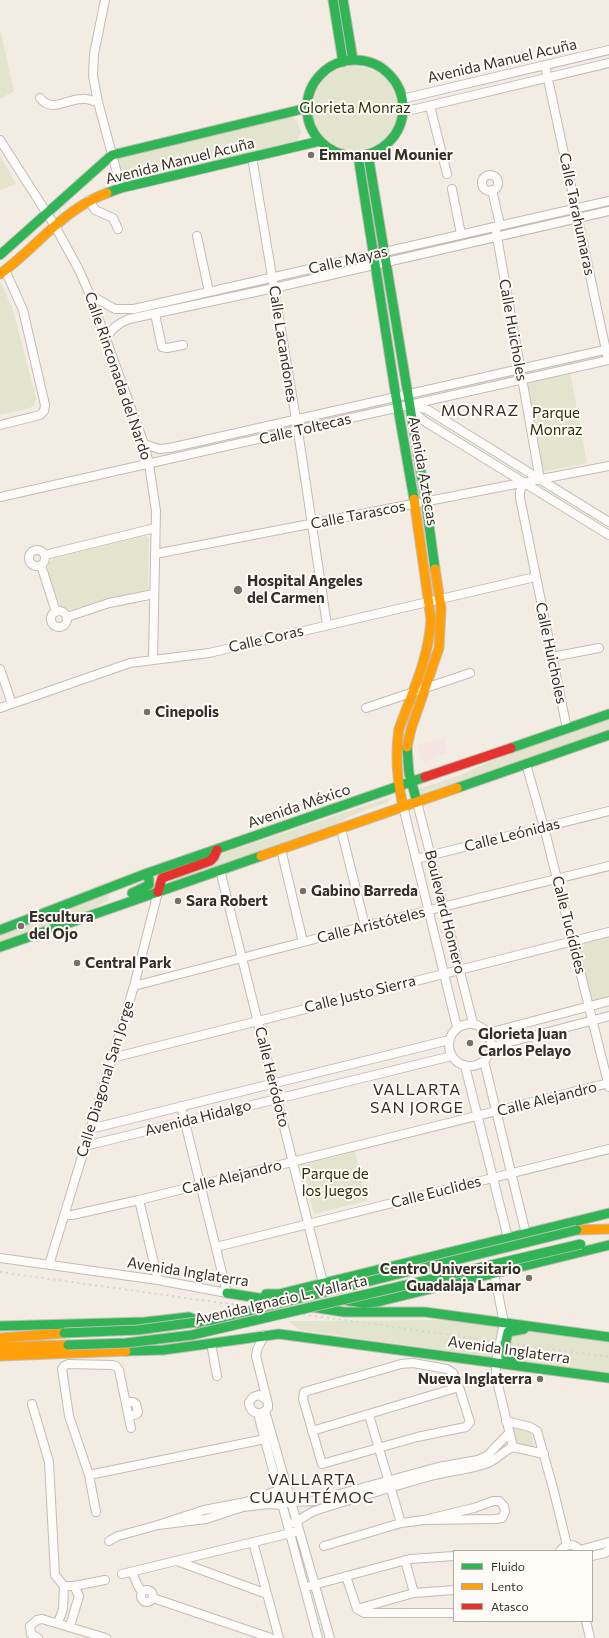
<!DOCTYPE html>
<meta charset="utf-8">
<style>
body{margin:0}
#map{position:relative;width:609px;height:1638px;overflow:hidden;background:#f3ece2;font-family:Commissioner,sans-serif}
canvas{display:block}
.legend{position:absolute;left:453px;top:1550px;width:140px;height:72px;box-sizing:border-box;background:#fffcf8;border:1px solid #aeaaa5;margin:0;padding:5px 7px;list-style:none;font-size:12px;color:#352f28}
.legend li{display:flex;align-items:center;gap:8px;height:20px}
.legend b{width:20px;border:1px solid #aeaaa5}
</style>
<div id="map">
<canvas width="609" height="1638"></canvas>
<ul class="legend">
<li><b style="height:5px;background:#30b455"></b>Fluido</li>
<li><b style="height:5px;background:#ff9f0a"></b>Lento</li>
<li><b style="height:5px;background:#e5322d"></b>Atasco</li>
</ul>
</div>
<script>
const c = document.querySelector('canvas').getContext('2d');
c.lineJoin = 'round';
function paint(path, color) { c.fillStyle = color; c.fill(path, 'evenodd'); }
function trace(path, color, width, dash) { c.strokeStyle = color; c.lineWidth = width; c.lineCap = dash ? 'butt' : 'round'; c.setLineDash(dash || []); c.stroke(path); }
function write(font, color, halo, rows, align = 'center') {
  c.font = font + ' Commissioner,sans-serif'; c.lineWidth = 4; c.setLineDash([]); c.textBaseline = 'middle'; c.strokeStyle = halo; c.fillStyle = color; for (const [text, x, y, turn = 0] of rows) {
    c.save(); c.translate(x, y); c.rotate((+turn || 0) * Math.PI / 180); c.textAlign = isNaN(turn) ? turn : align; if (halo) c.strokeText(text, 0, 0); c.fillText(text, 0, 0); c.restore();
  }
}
paint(new Path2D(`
 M444,738L448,752L423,763L417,746Z`), '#f6e4e3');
paint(new Path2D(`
 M0,29L14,91L0,99Z
 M313 108a42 42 0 1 1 84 0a42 42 0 1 1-84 0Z
 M292,117L297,120L301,132L297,141L124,183L117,156Z
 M0,156L16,184L0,190Z
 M0,281L13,310L36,398L34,405L30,408L0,415Z
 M570,372L587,463L541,472L525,381Z
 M146,536L149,538L148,590L113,597L69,610L60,606L47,572L48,564L54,558Z
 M609,716V730L423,798L419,789L463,774L496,759Z
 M388,798L389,801L349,817L336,825L164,887L218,855Z
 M110,889L108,900L82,917L0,946V932Z
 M609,936V997L592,1001L578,944Z
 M355,1152L367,1201L314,1214L302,1165Z
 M454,1320L609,1342V1373L299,1330L289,1321Z
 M507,1423L530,1428L534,1447L533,1449L514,1446Z`), '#e3e4ce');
const street = new Path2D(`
 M105,0L94,54L93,76L98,102L121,188
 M545,65L607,355
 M40,98C52,113 66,99 82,99C87,98 93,101 98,102
 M402,99L609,50
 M430,106L447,174
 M403,112L609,63
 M0,140L55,226L79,270L90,295L144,444L149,464L156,511L153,659
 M252,157L298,431L327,625
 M482 183a8 8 0 1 1 16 0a8 8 0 1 1-16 0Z
 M452,189L461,234
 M492,190L500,225
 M89,200L95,210L113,218L118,229
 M496,231L540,480
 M197,236L209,292
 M90,295L115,309H134L609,201
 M155,314L162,347L167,348L183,345
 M106,339C111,329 118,323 129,319L274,288L609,211
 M412,405L428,410L609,522
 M411,406L417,415L424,421L609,535
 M0,425L40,415L44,411L45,405L23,310L5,270
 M144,444L159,449L170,448L609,349
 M524,483L520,491V498L567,729
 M0,497L609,360
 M29 558a8 8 0 1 1 16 0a8 8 0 1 1-16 0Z
 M155,554L609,466
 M45,555L155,528
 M41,565L56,612
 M51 619a8 8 0 1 1 16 0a8 8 0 1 1-16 0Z
 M67,617L109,603L154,594
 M552,657L599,648
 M0,669L12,704
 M0,708L130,663L209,653L535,577
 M366,708L470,673
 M526,764L544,827L609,1087
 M417,802L473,1023
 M403,806L457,1027
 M341,829L365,926
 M281,849L303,942
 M416,859L609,811
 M220,870L323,1283
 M134,986L365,926L609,866
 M449 1045a21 21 0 1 1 42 0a21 21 0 1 1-42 0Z
 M488,1033L609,1001
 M491,1047L609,1016
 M112,1058L609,932
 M484,1061L526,1234
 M465,1066L508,1238
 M90,1129L449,1040
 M85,1146L452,1056
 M139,1200L158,1280
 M64,1215H72L139,1200L609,1083
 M216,1247L609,1149
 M0,1258L158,1280L227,1293L181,1106
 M49,1265L134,986L158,892
 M494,1273L504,1323L496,1362V1377L513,1447
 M264,1335L257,1350L256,1356L268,1404V1408L262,1413C254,1414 249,1410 249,1402L253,1397L259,1395L267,1400
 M211,1343L217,1376
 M413,1363L447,1369L453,1373L459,1387L470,1422L466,1427L417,1437L322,1464L303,1399L304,1392L401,1364Z
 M126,1402H133L136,1404L138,1412L137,1414L129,1416
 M32,1404L49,1462L55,1575L64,1586H74L105,1580
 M265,1411L330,1638
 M258,1414L318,1638
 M369,1415L401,1523
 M506,1421L530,1427L537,1431L553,1488L567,1545
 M312,1431L459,1387
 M513,1447L544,1454
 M89,1475L265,1439
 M96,1512L89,1475L69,1416L62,1369L64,1366L68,1364L112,1365L116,1366L119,1370L131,1428
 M158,1525L206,1519L243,1507L269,1504L281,1505L291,1502L314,1501L438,1467L478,1460L488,1455L509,1433
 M288,1525C298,1522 304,1516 314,1511C353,1499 391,1487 431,1476C450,1471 469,1470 488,1463C498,1459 503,1451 513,1447
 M109,1541L118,1536L158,1525L204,1510L246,1502L282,1489
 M253,1542L279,1638
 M324,1546L401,1523L424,1520L474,1508L493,1501H499L504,1506L505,1512L502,1518L495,1519L424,1520
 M580,1550L609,1542
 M560,1551C566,1543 575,1543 580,1551
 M592,1556L605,1553L609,1550
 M405,1560L414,1593
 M177,1561L267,1594
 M132,1572L138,1586L142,1592
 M122,1574L295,1532
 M346,1576L357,1609L364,1613H454
 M310,1586L410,1559L454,1556
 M141 1596a6 6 0 1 1 12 0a6 6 0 1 1-12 0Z
 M153,1598L271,1638
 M357,1609L414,1593L454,1590
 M586,1621L590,1638
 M58,1623L63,1609L64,1586
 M70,1626L79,1596L74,1586
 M38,1638L31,1634L30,1626L37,1620L42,1619L106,1638`);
const fast = new Path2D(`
 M333,0L343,62
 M343,0L353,60
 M307 108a48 48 0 1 1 96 0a48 48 0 1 1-96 0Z
 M368,154L426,503L435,569
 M358,156L396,397L414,499
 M107,193L121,188L320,141
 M0,255L112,155L307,108
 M407,747L409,773L417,802
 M511,748L609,714
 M457,788L609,735
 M132,893L149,885V879L145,874
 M0,930L145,874L425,777
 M0,947L261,856
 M227,1293L284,1302
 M266,1294H279L609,1213
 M344,1300L363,1303L377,1302L609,1245
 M312,1307L344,1312H425L609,1337
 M0,1326L145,1322L189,1317L194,1319L200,1325
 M126,1351L163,1350L279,1334L609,1378
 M518,1363L507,1358L504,1350L508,1332L524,1329`);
const slow = new Path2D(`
 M0,274C37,247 63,209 107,193
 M407,747L411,729L439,648L441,608L435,569
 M403,806C397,780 395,755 399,729C412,693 429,658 431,619L414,499
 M261,856L457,788
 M577,1230L609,1229
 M0,1338L64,1333
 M0,1347L68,1345
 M0,1356L126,1351`);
const jam = new Path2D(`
 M425,777L511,748
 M158,892L162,878L210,861L214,857L217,850`);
trace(street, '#c2bcb4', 10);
trace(fast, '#c2bcb4', 11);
trace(slow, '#c2bcb4', 11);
trace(jam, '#c2bcb4', 11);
trace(street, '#fdfcfb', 8);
trace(fast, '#30b455', 9);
trace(slow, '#ff9f0a', 9);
trace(jam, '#e5322d', 9);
trace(new Path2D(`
 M0,1272L609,1357`), '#d7d4d1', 2, [2, 4]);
const fastBridge = new Path2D(`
 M64,1333L138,1330L212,1320L577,1230
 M68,1345L126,1343L192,1335L581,1244`);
trace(fastBridge, '#c2bcb4', 11, []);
trace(fastBridge, '#30b455', 9);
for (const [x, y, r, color] of [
 [311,155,4,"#787169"],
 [238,590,5,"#787169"],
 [147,712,4,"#787169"],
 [303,891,4,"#787169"],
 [178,901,4,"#787169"],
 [21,926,4,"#787169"],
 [77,963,4,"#787169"],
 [470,1043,4,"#787169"],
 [529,1278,4,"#787169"],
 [540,1379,4,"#787169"]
]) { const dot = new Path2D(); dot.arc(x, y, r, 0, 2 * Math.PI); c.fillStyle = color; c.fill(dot); trace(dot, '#fffcf8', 1.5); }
write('15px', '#352f28', '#fffcf8', [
 ["Avenida Manuel Acuña",502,61,-13],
 ["Avenida Manuel Acuña",180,161,-14],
 ["Calle Tarahumaras",577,214,78],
 ["Calle Mayas",348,260,-13],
 ["Calle Huicholes",513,330,80],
 ["Calle Lacandones",283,344,81],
 ["Calle Rinconada del Nardo",118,376,71],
 ["Calle Toltecas",305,429,-13],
 ["Avenida Aztecas",423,471,80],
 ["Calle Tarascos",358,515,-11],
 ["Calle Coras",266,639,-13],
 ["Calle Huicholes",551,653,78],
 ["Avenida México",299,806,-19],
 ["Calle Leónidas",512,835,-14],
 ["Boulevard Homero",445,912,76],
 ["Calle Aristóteles",371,925,-14],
 ["Calle Tucídides",569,925,76],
 ["Calle Justo Sierra",360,994,-14],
 ["Calle Heródoto",272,1077,76],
 ["Calle Diagonal San Jorge",105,1079,-73],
 ["Calle Alejandro",547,1099,-14],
 ["Avenida Hidalgo",198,1118,-14],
 ["Calle Alejandro",232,1177,-14],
 ["Calle Euclides",436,1192,-14],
 ["Avenida Inglaterra",188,1272,9],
 ["Avenida Ignacio L. Vallarta",281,1300,-13],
 ["Avenida Inglaterra",509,1350,8]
]);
write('15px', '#2c3108', '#fffcf8', [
 ["Glorieta Monraz",355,108],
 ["Parque",556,413],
 ["Monraz",556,430],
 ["Parque de",335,1174],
 ["los Juegos",335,1191]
]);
write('bold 15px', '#352f28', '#fffcf8', [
 ["Emmanuel Mounier",319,155],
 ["Hospital Angeles",247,581],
 ["del Carmen",247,598],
 ["Cinepolis",155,712],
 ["Gabino Barreda",311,891],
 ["Sara Robert",186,901],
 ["Escultura",29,917],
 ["del Ojo",29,934],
 ["Central Park",85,963],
 ["Glorieta Juan",478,1034],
 ["Carlos Pelayo",478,1051],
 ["Centro Universitario",521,1269,"right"],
 ["Guadalaja Lamar",521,1286,"right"],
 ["Nueva Inglaterra",532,1379,"right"]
], 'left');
c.letterSpacing = '1px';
write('16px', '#352f28', '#fffcf8', [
 ["MONRAZ",480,411],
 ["VALLARTA",417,1090],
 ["SAN JORGE",417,1108],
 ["VALLARTA",312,1480],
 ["CUAUHTÉMOC",312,1498]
]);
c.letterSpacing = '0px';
</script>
